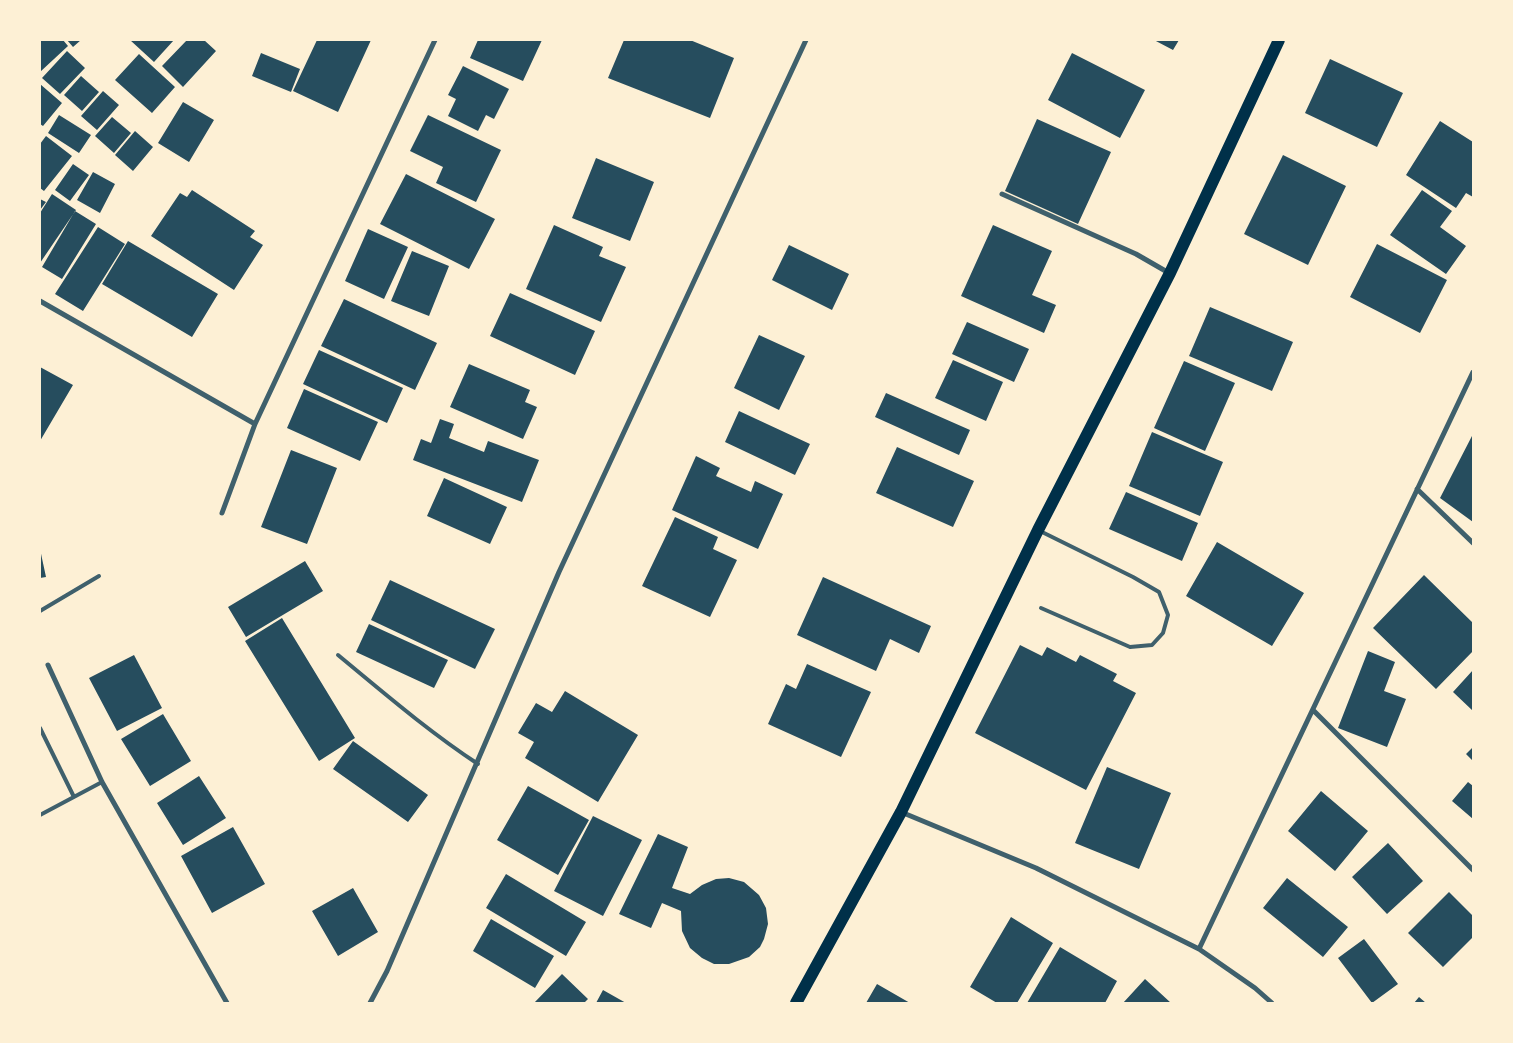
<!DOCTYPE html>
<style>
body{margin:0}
#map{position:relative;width:1513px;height:1043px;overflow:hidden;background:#fdf0d5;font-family:"Playfair Display",serif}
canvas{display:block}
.frame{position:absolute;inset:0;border:41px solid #fdf0d5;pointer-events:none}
</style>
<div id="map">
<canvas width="1513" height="1043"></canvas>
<div class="frame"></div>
</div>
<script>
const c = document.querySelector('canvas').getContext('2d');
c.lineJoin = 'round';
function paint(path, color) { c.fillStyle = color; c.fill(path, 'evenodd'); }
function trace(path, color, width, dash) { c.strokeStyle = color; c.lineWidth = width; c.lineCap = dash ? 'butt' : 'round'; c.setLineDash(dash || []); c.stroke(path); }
paint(new Path2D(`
 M40,40H63L68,46L40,72Z
 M67,40H81L73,47Z
 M130,40H174L154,62Z
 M187,40H204L216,51L183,87L162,66Z
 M317,40H371L338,112L293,91Z
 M478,40H542L523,81L470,58Z
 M624,40H690L734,58L710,118L608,78Z
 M1154,40H1179L1173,50Z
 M67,51L85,68L60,94L42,78Z
 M261,53L300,69L291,92L252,76Z
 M1072,53L1145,90L1120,138L1048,100Z
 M139,54L175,87L152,113L115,80Z
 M1330,59L1403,93L1377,147L1305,113Z
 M463,66L509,89L494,119L486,115L478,131L448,116L456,99L448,95Z
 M81,76L99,92L82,111L64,95Z
 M40,84L62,103L43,126L40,124Z
 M103,91L119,105L97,130L81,116Z
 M183,102L214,120L189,162L158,143Z
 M59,115L91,135L79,153L48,133Z
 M428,115L501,150L476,202L436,183L443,167L410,151Z
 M112,117L131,133L114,153L95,136Z
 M1037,119L1111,152L1078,224L1005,191Z
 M1440,121L1473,142V197L1466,193L1456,208L1406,175Z
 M135,131L153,147L133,171L115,155Z
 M46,136L72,156L44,191L40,188V144Z
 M1283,155L1346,186L1308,265L1244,234Z
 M596,158L654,182L630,241L572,218Z
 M73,164L89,175L70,201L55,190Z
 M93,172L115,184L100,213L77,200Z
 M406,174L495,219L469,269L380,224Z
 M192,190L255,231L250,237L263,245L234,290L151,236L180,193L187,197Z
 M1422,190L1452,211L1440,227L1466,246L1446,274L1390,235Z
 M52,194L76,210L40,263V213Z
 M40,199L46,202L40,210Z
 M75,211L96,224L62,279L42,267Z
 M554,225L603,247L599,256L626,267L601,322L526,289Z
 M993,225L1052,251L1032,295L1056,305L1044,333L961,296Z
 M98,227L125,244L83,311L55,294Z
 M368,229L408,247L384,299L345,281Z
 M128,241L218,294L192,337L102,284Z
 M1377,244L1447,280L1420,333L1350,297Z
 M789,245L849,274L832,310L772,280Z
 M412,251L449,266L429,316L391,301Z
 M510,293L595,331L575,375L490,336Z
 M344,299L437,343L415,390L321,346Z
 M1210,307L1293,342L1272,391L1189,356Z
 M967,322L1029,349L1014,382L952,354Z
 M759,335L805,356L779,410L734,388Z
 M319,350L403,388L387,423L303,384Z
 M953,360L1003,382L986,421L935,398Z
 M1184,361L1235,383L1205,451L1154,428Z
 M469,364L530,390L525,402L537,407L523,439L450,407Z
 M40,367L73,385L40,441Z
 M304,389L378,422L360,461L287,428Z
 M886,393L970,430L959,455L875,417Z
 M739,411L810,444L795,475L725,442Z
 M440,419L454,424L449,438L484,452L488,441L539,460L522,502L413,460L421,439L431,443Z
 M1152,432L1223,462L1200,516L1129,486Z
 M1473,434V522L1440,498Z
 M897,447L974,481L953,527L876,493Z
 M291,450L337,468L307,544L261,527Z
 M696,456L720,468L716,476L751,492L755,481L783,494L758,549L672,510Z
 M444,478L507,507L490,544L427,516Z
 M1126,492L1198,523L1182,561L1109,529Z
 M675,517L718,537L713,549L737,560L710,617L642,586Z
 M1217,542L1304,593L1272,646L1186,596Z
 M40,549L46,577L40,578Z
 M305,561L323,591L246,637L228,607Z
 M1424,575L1473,623V651L1436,689L1373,628Z
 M823,577L931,626L919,653L890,639L876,671L797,635Z
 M390,580L495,629L475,669L371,620Z
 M282,618L355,738L319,761L245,641Z
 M369,624L448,660L434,688L356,652Z
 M1020,645L1042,656L1047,647L1076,662L1080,655L1117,674L1113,681L1136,693L1086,790L975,733Z
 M1368,651L1395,662L1384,691L1406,699L1387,747L1338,728Z
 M134,655L162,708L117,731L89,678Z
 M807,664L871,692L841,757L768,724L786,684L796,689Z
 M1473,670V711L1453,692Z
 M565,691L638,735L598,802L525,758L534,742L518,733L536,703L552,712Z
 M163,714L191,761L150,786L121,739Z
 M353,741L428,795L408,822L333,769Z
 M1473,747V761L1466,754Z
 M1107,767L1171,793L1139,869L1075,843Z
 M199,776L226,818L183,845L157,803Z
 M1468,782L1473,786V819L1452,801Z
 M528,786L589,820L558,875L497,840Z
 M1321,791L1368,831L1335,871L1288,831Z
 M593,816L642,840L603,916L554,891Z
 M233,827L265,884L212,913L181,856Z
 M658,834L688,847L672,888L690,894L702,885L716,879L729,878L744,882L759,895L766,908L768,924L764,939L760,947L749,957L729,964H714L702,958L690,948L682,931L681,911L662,903L651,928L619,914Z
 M1388,843L1423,881L1387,914L1352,877Z
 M506,874L586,922L566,956L486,908Z
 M1287,878L1348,927L1323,957L1263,908Z
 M353,888L378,932L338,956L312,911Z
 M1449,892L1473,916V937L1443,967L1408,933Z
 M1011,917L1053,943L1017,1003H997L970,987Z
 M491,919L554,956L535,988L473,951Z
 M1364,939L1398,984L1372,1003L1338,958Z
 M1060,947L1117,981L1105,1003H1027Z
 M562,974L588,999L584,1003H534Z
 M1145,979L1171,1003H1123Z
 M877,984L910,1003H866Z
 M603,990L626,1003H596Z
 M1419,997L1426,1003H1414Z`), '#264d5e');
trace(new Path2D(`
 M1040,531L1133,577L1159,592L1168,615L1163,633L1152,645L1130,647L1041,608
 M40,611L99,576
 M338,655C384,693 428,731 478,764
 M40,728L74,797
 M40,815L102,782`), '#3f606c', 4);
trace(new Path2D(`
 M1002,194L1136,254L1169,273
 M40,301L255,424L435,40
 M1417,489L1473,543
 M222,513L255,424
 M48,665L102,782L227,1003
 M1313,710L1473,870
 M901,812L1036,868L1199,949L1255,988L1272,1003
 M1199,949L1473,372
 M370,1003L387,971L559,572L806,40`), '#3f606c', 5);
trace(new Path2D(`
 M796,1003L901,812L1038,530L1170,273L1279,40`), '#003049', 12);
</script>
